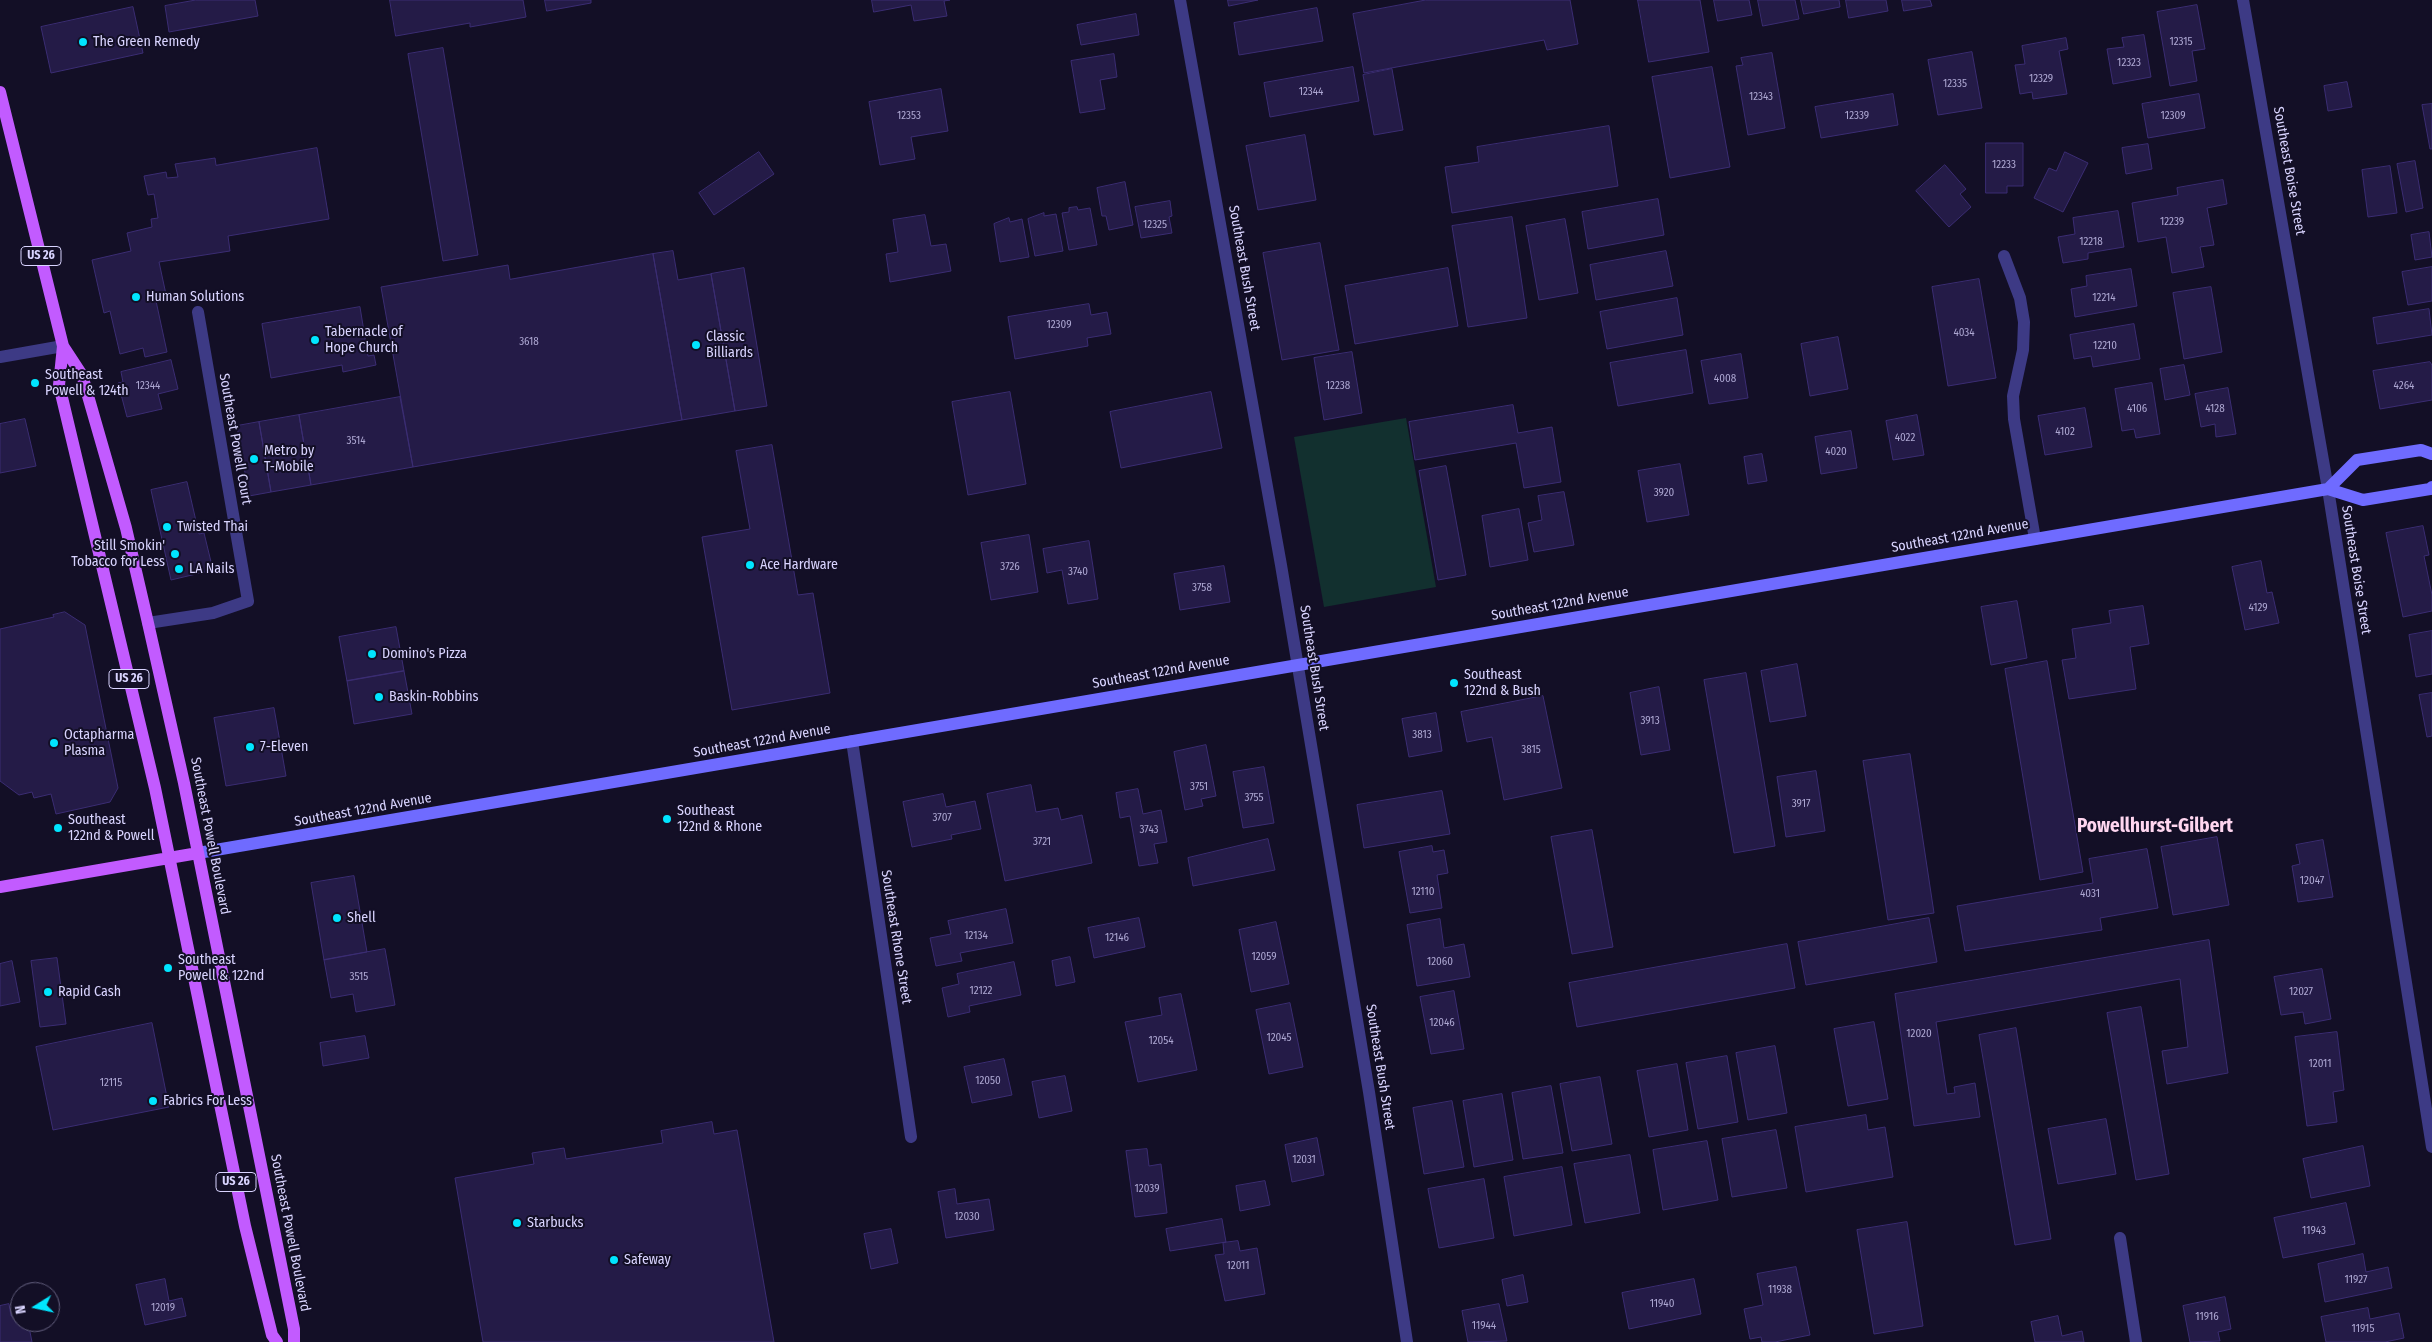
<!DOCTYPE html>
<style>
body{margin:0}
#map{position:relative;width:2432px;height:1342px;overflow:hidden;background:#130f26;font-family:"Fira Sans Condensed",sans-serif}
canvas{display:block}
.north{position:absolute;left:10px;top:1282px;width:50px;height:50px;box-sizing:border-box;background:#130f26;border:1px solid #625e7d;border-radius:50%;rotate:260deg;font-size:14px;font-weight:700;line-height:20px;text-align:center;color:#d9d4ff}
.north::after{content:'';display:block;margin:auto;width:18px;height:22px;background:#00e5ff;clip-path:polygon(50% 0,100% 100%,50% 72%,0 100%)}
</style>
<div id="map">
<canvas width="2432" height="1342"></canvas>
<div class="north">N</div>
</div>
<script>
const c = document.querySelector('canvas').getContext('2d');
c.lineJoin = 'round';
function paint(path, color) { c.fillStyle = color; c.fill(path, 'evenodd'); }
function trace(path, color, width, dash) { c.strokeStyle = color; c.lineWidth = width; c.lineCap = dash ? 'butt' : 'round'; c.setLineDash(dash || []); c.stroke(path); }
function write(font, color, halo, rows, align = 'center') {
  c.font = font + ' "Fira Sans Condensed",sans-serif'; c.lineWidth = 4; c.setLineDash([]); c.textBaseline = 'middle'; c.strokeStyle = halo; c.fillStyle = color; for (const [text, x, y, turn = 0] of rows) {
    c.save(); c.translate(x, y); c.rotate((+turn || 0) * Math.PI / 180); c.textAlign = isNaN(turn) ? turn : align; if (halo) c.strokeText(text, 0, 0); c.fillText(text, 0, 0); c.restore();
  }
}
paint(new Path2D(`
 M1406,418L1436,587L1324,607L1294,437Z`), '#12302f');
const building = new Path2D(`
 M196,0H255L258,16L169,32L165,6Z
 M390,0H523L526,17L470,27V23L396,36Z
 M545,0H591V3L547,11Z
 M872,0H950L944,1L947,16L914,21L911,5L874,12Z
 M1228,0H1258L1229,6Z
 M1426,0H1570L1578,44L1547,50L1544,40L1364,73L1353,14Z
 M1638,0H1700L1709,52L1649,62Z
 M1714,0H1749L1752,15L1718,21Z
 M1758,0H1795L1799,19L1763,26Z
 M1801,0H1839L1840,7L1804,14Z
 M1846,0H1886L1888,11L1849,18Z
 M1902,0H1930L1932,6L1904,11Z
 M2197,5L2205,49L2192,51L2197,81L2170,86L2157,12Z
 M133,7L143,53L51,73L41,27Z
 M1317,8L1323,41L1239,55L1234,23Z
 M1136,14L1139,35L1081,45L1077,25Z
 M2144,35L2151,77L2113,84L2107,49L2124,47L2122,38Z
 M2066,38L2068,49L2059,51L2067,94L2033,99L2032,92L2020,94L2015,65L2025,64L2022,46Z
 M443,48L478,255L443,261L408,54Z
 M1972,52L1982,108L1938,115L1928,60Z
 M1772,53L1785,128L1748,135L1736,66L1743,65L1741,58Z
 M1114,54L1117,77L1100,80L1105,109L1080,113L1071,61Z
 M1353,67L1359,101L1270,117L1264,83Z
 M1712,67L1730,167L1670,178L1652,77Z
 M1392,69L1403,130L1374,135L1363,75Z
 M2347,82L2352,107L2328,111L2324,86Z
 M941,89L948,131L911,137L915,159L880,165L869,102Z
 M1893,94L1898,125L1821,138L1815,107Z
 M2199,94L2205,128L2148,138L2142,104Z
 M2432,104V149H2430L2422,105Z
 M1609,126L1618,186L1452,213L1445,167L1479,162L1477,147Z
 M1305,135L1316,200L1258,210L1246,146Z
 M1986,143H2023V186H2007V193H1986Z
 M2148,144L2152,169L2126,174L2122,148Z
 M317,148L329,219L228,236L230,251L159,262L167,299L156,301L167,352L145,357L143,348L120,354L110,311L104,313L92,260L131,251L127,233L152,227L151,219L158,218L154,194L148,195L144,176L166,172L167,178L178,177L175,164L215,158L216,165Z
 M759,152L774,174L714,215L699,193Z
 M2065,152L2088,163L2063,212L2034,198L2049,168L2056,171Z
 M2415,161L2423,208L2406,212L2397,164Z
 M1945,165L1966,189L1960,194L1971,207L1949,227L1916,191Z
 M2390,166L2397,213L2368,217L2362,170Z
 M2223,180L2227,204L2207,208L2214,245L2200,247L2204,267L2172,273L2166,237L2138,242L2132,203L2178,195L2177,188Z
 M1125,182L1133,225L1109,230L1106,216H1102L1097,188Z
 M1658,199L1664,235L1588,249L1582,212Z
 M1170,201L1172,216L1169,217L1172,233L1141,238L1135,207Z
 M1077,207L1078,210L1090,208L1097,245L1069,250L1062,213L1069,212V208Z
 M2118,211L2124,247L2088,253V259L2063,263L2058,237L2075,234L2073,218Z
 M1044,213V216L1056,214L1063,251L1035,256L1028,219Z
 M925,215L931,246L946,244L951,271L890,282L886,254L898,252L893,220Z
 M1512,217L1527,318L1468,327L1452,226Z
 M1009,218L1010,222L1022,219L1029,257L1000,262L994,224Z
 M1565,219L1578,293L1539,300L1526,226Z
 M2429,232L2432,257L2415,260L2411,235Z
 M1320,243L1339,350L1282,360L1263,253Z
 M673,251L678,280L711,274L735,411L682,420L653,254Z
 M1666,251L1673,286L1596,300L1590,265Z
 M653,254L682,420L413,467L381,287L508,265L510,279Z
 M2432,267V301L2408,305L2402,272Z
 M744,268L767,406L735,411L711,274Z
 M1448,268L1458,326L1355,344L1345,286Z
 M2131,269L2137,306L2075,317L2071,289L2087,286L2086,276Z
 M1979,279L1996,378L1948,386L1932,287Z
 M2211,287L2222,352L2184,359L2173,293Z
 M1677,298L1683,335L1607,349L1600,312Z
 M1089,304L1091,315L1107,312L1111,334L1087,338L1088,346L1015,359L1008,317Z
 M360,307L368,356L374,355L376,365L343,372L342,365L271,378L262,324Z
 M2429,309L2432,335L2377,344L2373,318Z
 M2134,324L2140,359L2093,367L2091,356L2074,359L2070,335Z
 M1838,337L1848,389L1810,396L1801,344Z
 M1686,350L1693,393L1618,406L1610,363Z
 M1352,352L1362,413L1324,420L1314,358Z
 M1741,354L1748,398L1709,404L1701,361Z
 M171,360L178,389L158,394L162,409L127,417L118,383L123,382L121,372Z
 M2430,362L2432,365V400L2380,409L2373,371Z
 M2184,365L2190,395L2165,400L2160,369Z
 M2152,383L2160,434L2136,438L2134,429L2122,431L2115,389Z
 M2228,388L2236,434L2216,437L2215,424L2201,427L2195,394Z
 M1010,392L1026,484L968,495L952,402Z
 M1211,392L1222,448L1121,468L1110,412Z
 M400,397L413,467L311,485L299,415Z
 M1513,405L1518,433L1552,427L1561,482L1524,488L1516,443L1415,460L1409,422Z
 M2085,408L2092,447L2045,455L2038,416Z
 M299,415L311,485L271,492L259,422Z
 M1917,415L1924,455L1893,460L1886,421Z
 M25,419L36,466L0,473V424Z
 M259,422L271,492L249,496L237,426Z
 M1851,431L1857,468L1821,474L1815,437Z
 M772,445L798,595L813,593L830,693L732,710L702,537L750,529L736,451Z
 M1762,454L1767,481L1748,484L1744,457Z
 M1680,464L1689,515L1647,522L1638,471Z
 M1446,466L1466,575L1438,580L1419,471Z
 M187,482L199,534L204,533L213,570L171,580L151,490Z
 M1564,492L1574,545L1534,552L1528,523L1542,520L1538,496Z
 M1519,509L1528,560L1490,567L1482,516Z
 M2423,526L2429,555L2424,556L2432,595V611L2403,617L2386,533Z
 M1029,535L1038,592L991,600L981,543Z
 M1089,541L1098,599L1068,604L1062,570L1047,573L1043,549Z
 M2261,561L2267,593L2272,592L2279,623L2245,630L2232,567Z
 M1224,566L1230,602L1180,610L1174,574Z
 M2017,601L2027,658L1991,665L1981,607Z
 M2143,606L2149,644L2130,647L2136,689L2069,699L2062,660L2076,658L2072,629L2111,623L2109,611Z
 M65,612L85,625L118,788L110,802L56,814L51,794L34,798L32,792L19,795L0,781V629L54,617L53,615Z
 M396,627L404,671L347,681L339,637Z
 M2432,631V674L2416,677L2409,635Z
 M2047,661L2083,872L2040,880L2005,669Z
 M1797,664L1806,716L1770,722L1761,671Z
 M404,671L412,714L354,724L347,681Z
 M1746,673L1775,846L1734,853L1704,680Z
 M1659,687L1670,750L1641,755L1630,693Z
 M2432,693V736L2427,737L2419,695Z
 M1543,696L1562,788L1504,800L1492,737L1467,742L1461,712Z
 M274,708L286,776L226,786L214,718Z
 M1436,713L1442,751L1409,757L1402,719Z
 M1206,745L1216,796L1201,799L1203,806L1185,810L1174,752Z
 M1910,754L1934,913L1888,920L1863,761Z
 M1264,767L1274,823L1243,828L1233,772Z
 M1816,771L1825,831L1786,837L1777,777Z
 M1031,785L1036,812L1058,808L1061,820L1082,815L1092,863L1005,881L987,794Z
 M1138,789L1143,814L1161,810L1167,842L1154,844L1158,863L1139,866L1130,816L1120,818L1116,793Z
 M1442,791L1450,834L1364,848L1357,805Z
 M943,794L946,807L975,801L981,829L951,835L952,839L912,847L903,802Z
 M1592,830L1613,947L1572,954L1551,837Z
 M2217,837L2229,905L2173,915L2161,847Z
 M1268,839L1275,870L1193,886L1188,858Z
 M2323,840L2333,897L2298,902L2292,866L2300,864L2296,845Z
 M1432,846L1433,852L1444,850L1448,873L1437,875L1442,908L1410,913L1399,852Z
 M2147,849L2158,908L2100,918L2102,930L1965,951L1957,906L2093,883L2089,859Z
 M354,876L367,952L324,960L311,883Z
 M1006,909L1013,943L960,953L962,961L936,966L930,938L951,934L948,921Z
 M1139,918L1145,947L1094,958L1088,928Z
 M1929,918L1937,962L1806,985L1798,942Z
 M1440,919L1444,948L1464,944L1470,977L1417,986L1407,925Z
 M1276,922L1289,984L1251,992L1239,930Z
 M2209,940L2228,1073L2167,1084L2162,1051L2188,1047L2180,979L1936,1022L1947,1094L1955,1093L1954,1087L1975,1083L1980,1117L1914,1126L1895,994Z
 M1787,944L1795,988L1577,1027L1569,983Z
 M385,949L395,1005L356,1012L353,994L331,998L324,960Z
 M1070,957L1075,982L1056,986L1052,961Z
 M57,958L66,1024L40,1027L31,961Z
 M12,961L20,1002L0,1006V964Z
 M1014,962L1021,995L969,1006L970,1012L948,1017L942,988L959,984L957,974Z
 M2322,969L2331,1019L2305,1024L2303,1012L2281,1015L2274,977Z
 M1454,991L1464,1049L1431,1054L1420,997Z
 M1181,994L1197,1070L1138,1082L1125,1022L1162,1015L1159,998Z
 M1290,1003L1303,1067L1269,1074L1256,1010Z
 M2141,1007L2169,1174L2136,1180L2107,1013Z
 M1874,1022L1888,1099L1848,1106L1834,1029Z
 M152,1023L169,1107L53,1130L36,1047Z
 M2016,1028L2051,1239L2015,1245L1979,1035Z
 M2337,1032L2344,1090L2333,1092L2337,1122L2307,1126L2295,1037Z
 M365,1036L369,1058L323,1066L320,1043Z
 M1775,1046L1787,1113L1748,1120L1736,1053Z
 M1727,1056L1738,1122L1698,1129L1686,1063Z
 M1004,1059L1012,1095L972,1103L964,1067Z
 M1677,1064L1688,1130L1649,1137L1637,1071Z
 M1065,1076L1072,1111L1039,1118L1032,1082Z
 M1600,1077L1612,1144L1572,1151L1560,1084Z
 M1551,1086L1563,1153L1523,1159L1512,1093Z
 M1502,1094L1513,1160L1474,1167L1463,1101Z
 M1452,1101L1464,1167L1424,1174L1413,1108Z
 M1866,1115L1868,1130L1885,1127L1893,1177L1806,1192L1795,1127Z
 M2106,1119L2116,1174L2058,1184L2048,1129Z
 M712,1122L714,1134L737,1130L774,1342H483L455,1178L534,1164L532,1153L564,1148L566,1159L663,1143L661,1131Z
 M1776,1130L1787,1188L1732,1197L1722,1139Z
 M1317,1138L1324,1175L1292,1182L1285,1145Z
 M1707,1141L1718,1200L1663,1210L1653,1150Z
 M2363,1146L2370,1186L2311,1198L2303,1159Z
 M1147,1149L1149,1166L1161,1164L1167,1213L1135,1217L1126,1151Z
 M1630,1155L1640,1213L1585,1223L1574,1164Z
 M1562,1167L1572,1225L1514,1236L1504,1177Z
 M1484,1179L1494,1238L1439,1248L1428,1189Z
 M1265,1181L1270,1205L1240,1211L1236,1186Z
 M955,1189L957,1204L989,1199L994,1230L946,1238L938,1192Z
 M2346,1203L2355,1244L2283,1258L2274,1218Z
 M1222,1219L1226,1242L1170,1251L1166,1229Z
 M1907,1222L1923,1326L1874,1334L1857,1230Z
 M891,1229L898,1263L871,1269L864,1234Z
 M1238,1241L1240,1251L1257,1248L1265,1294L1225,1301L1215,1255L1224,1254L1223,1243Z
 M2363,1254L2366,1272L2388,1267L2392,1288L2325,1302L2318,1264Z
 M1796,1267L1810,1335L1775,1342H1762L1761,1337L1750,1339L1744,1309L1763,1305L1757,1274Z
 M1523,1275L1528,1302L1507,1306L1502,1280Z
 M165,1279L169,1301L182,1298L186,1316L145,1325L136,1285Z
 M1694,1279L1701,1314L1629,1329L1622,1293Z
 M2225,1297L2231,1329L2218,1332L2220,1341L2190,1342L2183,1306Z
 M9,1304L11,1316L20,1314V1322H28L32,1342H0V1306Z
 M1499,1304L1507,1341L1468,1342L1462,1311Z
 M2368,1308L2370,1319L2399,1313L2404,1338L2385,1342H2326L2321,1317Z
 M2058,1316L2062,1336L2082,1331L2084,1342H2035L2031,1322Z`);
paint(building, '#241b47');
trace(building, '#3b2d73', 1);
trace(new Path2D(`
 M1180,0L1281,565L1369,1092L1407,1342
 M2243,0L2328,489L2432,1147
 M2004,256L2020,298L2024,322L2023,350L2013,396L2014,419L2035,539
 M0,357L63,346
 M148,623L213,613L248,601L198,312
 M852,741L911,1137
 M2120,1238L2136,1342`), '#3d3a85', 12);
trace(new Path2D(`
 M2328,489L2357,460L2421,450L2432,454
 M198,853L2328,489L2363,500L2430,489L2432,487`), '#6f6bff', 12);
trace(new Path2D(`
 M0,92L63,346L82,375L126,528L148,623L184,783L294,1329V1342
 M63,346L59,385L155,788L245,1226L272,1335L277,1342
 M0,887L198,853`), '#c25bff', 12);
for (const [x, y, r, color] of [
 [83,42,5,"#00e5ff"],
 [136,297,5,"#00e5ff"],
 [315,340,5,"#00e5ff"],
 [696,345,5,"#00e5ff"],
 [35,383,5,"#00e5ff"],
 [254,459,5,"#00e5ff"],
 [167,527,5,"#00e5ff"],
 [175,554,5,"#00e5ff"],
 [750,565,5,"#00e5ff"],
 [179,569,5,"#00e5ff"],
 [372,654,5,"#00e5ff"],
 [1454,683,5,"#00e5ff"],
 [379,697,5,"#00e5ff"],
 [54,743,5,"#00e5ff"],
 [250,747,5,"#00e5ff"],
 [667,819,5,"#00e5ff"],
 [58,828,5,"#00e5ff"],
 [337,918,5,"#00e5ff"],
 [168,968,5,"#00e5ff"],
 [48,992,5,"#00e5ff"],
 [153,1101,5,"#00e5ff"],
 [517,1223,5,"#00e5ff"],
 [614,1260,5,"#00e5ff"]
]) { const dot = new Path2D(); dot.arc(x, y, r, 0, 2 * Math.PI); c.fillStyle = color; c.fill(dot); trace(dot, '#130f26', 2); }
write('11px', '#aca6d1', null, [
 ["12315",2181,42],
 ["12323",2129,63],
 ["12329",2041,79],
 ["12335",1955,84],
 ["12344",1311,92],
 ["12343",1761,97],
 ["12353",909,116],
 ["12339",1857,116],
 ["12309",2173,116],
 ["12233",2004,165],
 ["12239",2172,222],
 ["12325",1155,225],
 ["12218",2091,242],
 ["12214",2104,298],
 ["12309",1059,325],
 ["4034",1964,333],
 ["3618",529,342],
 ["12210",2105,346],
 ["4008",1725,379],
 ["12344",148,386],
 ["12238",1338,386],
 ["4264",2404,386],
 ["4106",2137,409],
 ["4128",2215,409],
 ["4102",2065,432],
 ["4022",1905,438],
 ["3514",356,441],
 ["4020",1836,452],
 ["3920",1664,493],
 ["3726",1010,567],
 ["3740",1078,572],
 ["3758",1202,588],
 ["4129",2258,608],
 ["3913",1650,721],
 ["3813",1422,735],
 ["3815",1531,750],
 ["3751",1199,787],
 ["3755",1254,798],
 ["3917",1801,804],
 ["3707",942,818],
 ["3743",1149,830],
 ["3721",1042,842],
 ["12047",2312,881],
 ["12110",1423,892],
 ["4031",2090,894],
 ["12134",976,936],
 ["12146",1117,938],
 ["12059",1264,957],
 ["12060",1440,962],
 ["3515",359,977],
 ["12122",981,991],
 ["12027",2301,992],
 ["12046",1442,1023],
 ["12020",1919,1034],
 ["12045",1279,1038],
 ["12054",1161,1041],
 ["12011",2320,1064],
 ["12050",988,1081],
 ["12115",111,1083],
 ["12031",1304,1160],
 ["12039",1147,1189],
 ["12030",967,1217],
 ["11943",2314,1231],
 ["12011",1238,1266],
 ["11927",2356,1280],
 ["11938",1780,1290],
 ["11940",1662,1304],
 ["12019",163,1308],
 ["11916",2207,1317],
 ["11944",1484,1326],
 ["11915",2363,1329]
]);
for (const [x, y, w] of [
 [41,256,40],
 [129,679,40],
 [236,1182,40]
]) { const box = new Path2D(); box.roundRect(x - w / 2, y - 9.5, w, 19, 4); c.fillStyle = '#130f26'; c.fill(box); trace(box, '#d9d4ff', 1); }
write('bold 12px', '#d9d4ff', null, [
 ["US 26",41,256],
 ["US 26",129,679],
 ["US 26",236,1182]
]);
write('14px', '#d9d4ff', '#130f26', [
 ["The Green Remedy",93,42],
 ["Human Solutions",146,297],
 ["Tabernacle of",325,332],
 ["Hope Church",325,348],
 ["Classic",706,337],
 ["Billiards",706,353],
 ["Southeast",45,375],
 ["Powell & 124th",45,391],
 ["Metro by",264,451],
 ["T-Mobile",264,467],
 ["Twisted Thai",177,527],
 ["Still Smokin'",165,546,"right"],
 ["Tobacco for Less",165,562,"right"],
 ["Ace Hardware",760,565],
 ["LA Nails",189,569],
 ["Domino's Pizza",382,654],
 ["Southeast",1464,675],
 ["122nd & Bush",1464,691],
 ["Baskin-Robbins",389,697],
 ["Octapharma",64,735],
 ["Plasma",64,751],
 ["7-Eleven",260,747],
 ["Southeast",677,811],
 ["122nd & Rhone",677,827],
 ["Southeast",68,820],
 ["122nd & Powell",68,836],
 ["Shell",347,918],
 ["Southeast",178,960],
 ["Powell & 122nd",178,976],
 ["Rapid Cash",58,992],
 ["Fabrics For Less",163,1101],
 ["Starbucks",527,1223],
 ["Safeway",624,1260]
], 'left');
write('14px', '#d9d4ff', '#130f26', [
 ["Southeast Boise Street",2289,171,80],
 ["Southeast Bush Street",1244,268,80],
 ["Southeast Powell Court",235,439,80],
 ["Southeast 122nd Avenue",1960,536,-10],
 ["Southeast Boise Street",2356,570,81],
 ["Southeast 122nd Avenue",1560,604,-10],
 ["Southeast Bush Street",1314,668,81],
 ["Southeast 122nd Avenue",1161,672,-10],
 ["Southeast 122nd Avenue",762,741,-10],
 ["Southeast 122nd Avenue",363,810,-10],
 ["Southeast Powell Boulevard",210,836,79],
 ["Southeast Rhone Street",896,937,81],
 ["Southeast Bush Street",1380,1067,81],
 ["Southeast Powell Boulevard",290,1233,79]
]);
write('bold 19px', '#ffd6f0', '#130f26', [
 ["Powellhurst-Gilbert",2155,827]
]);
</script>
